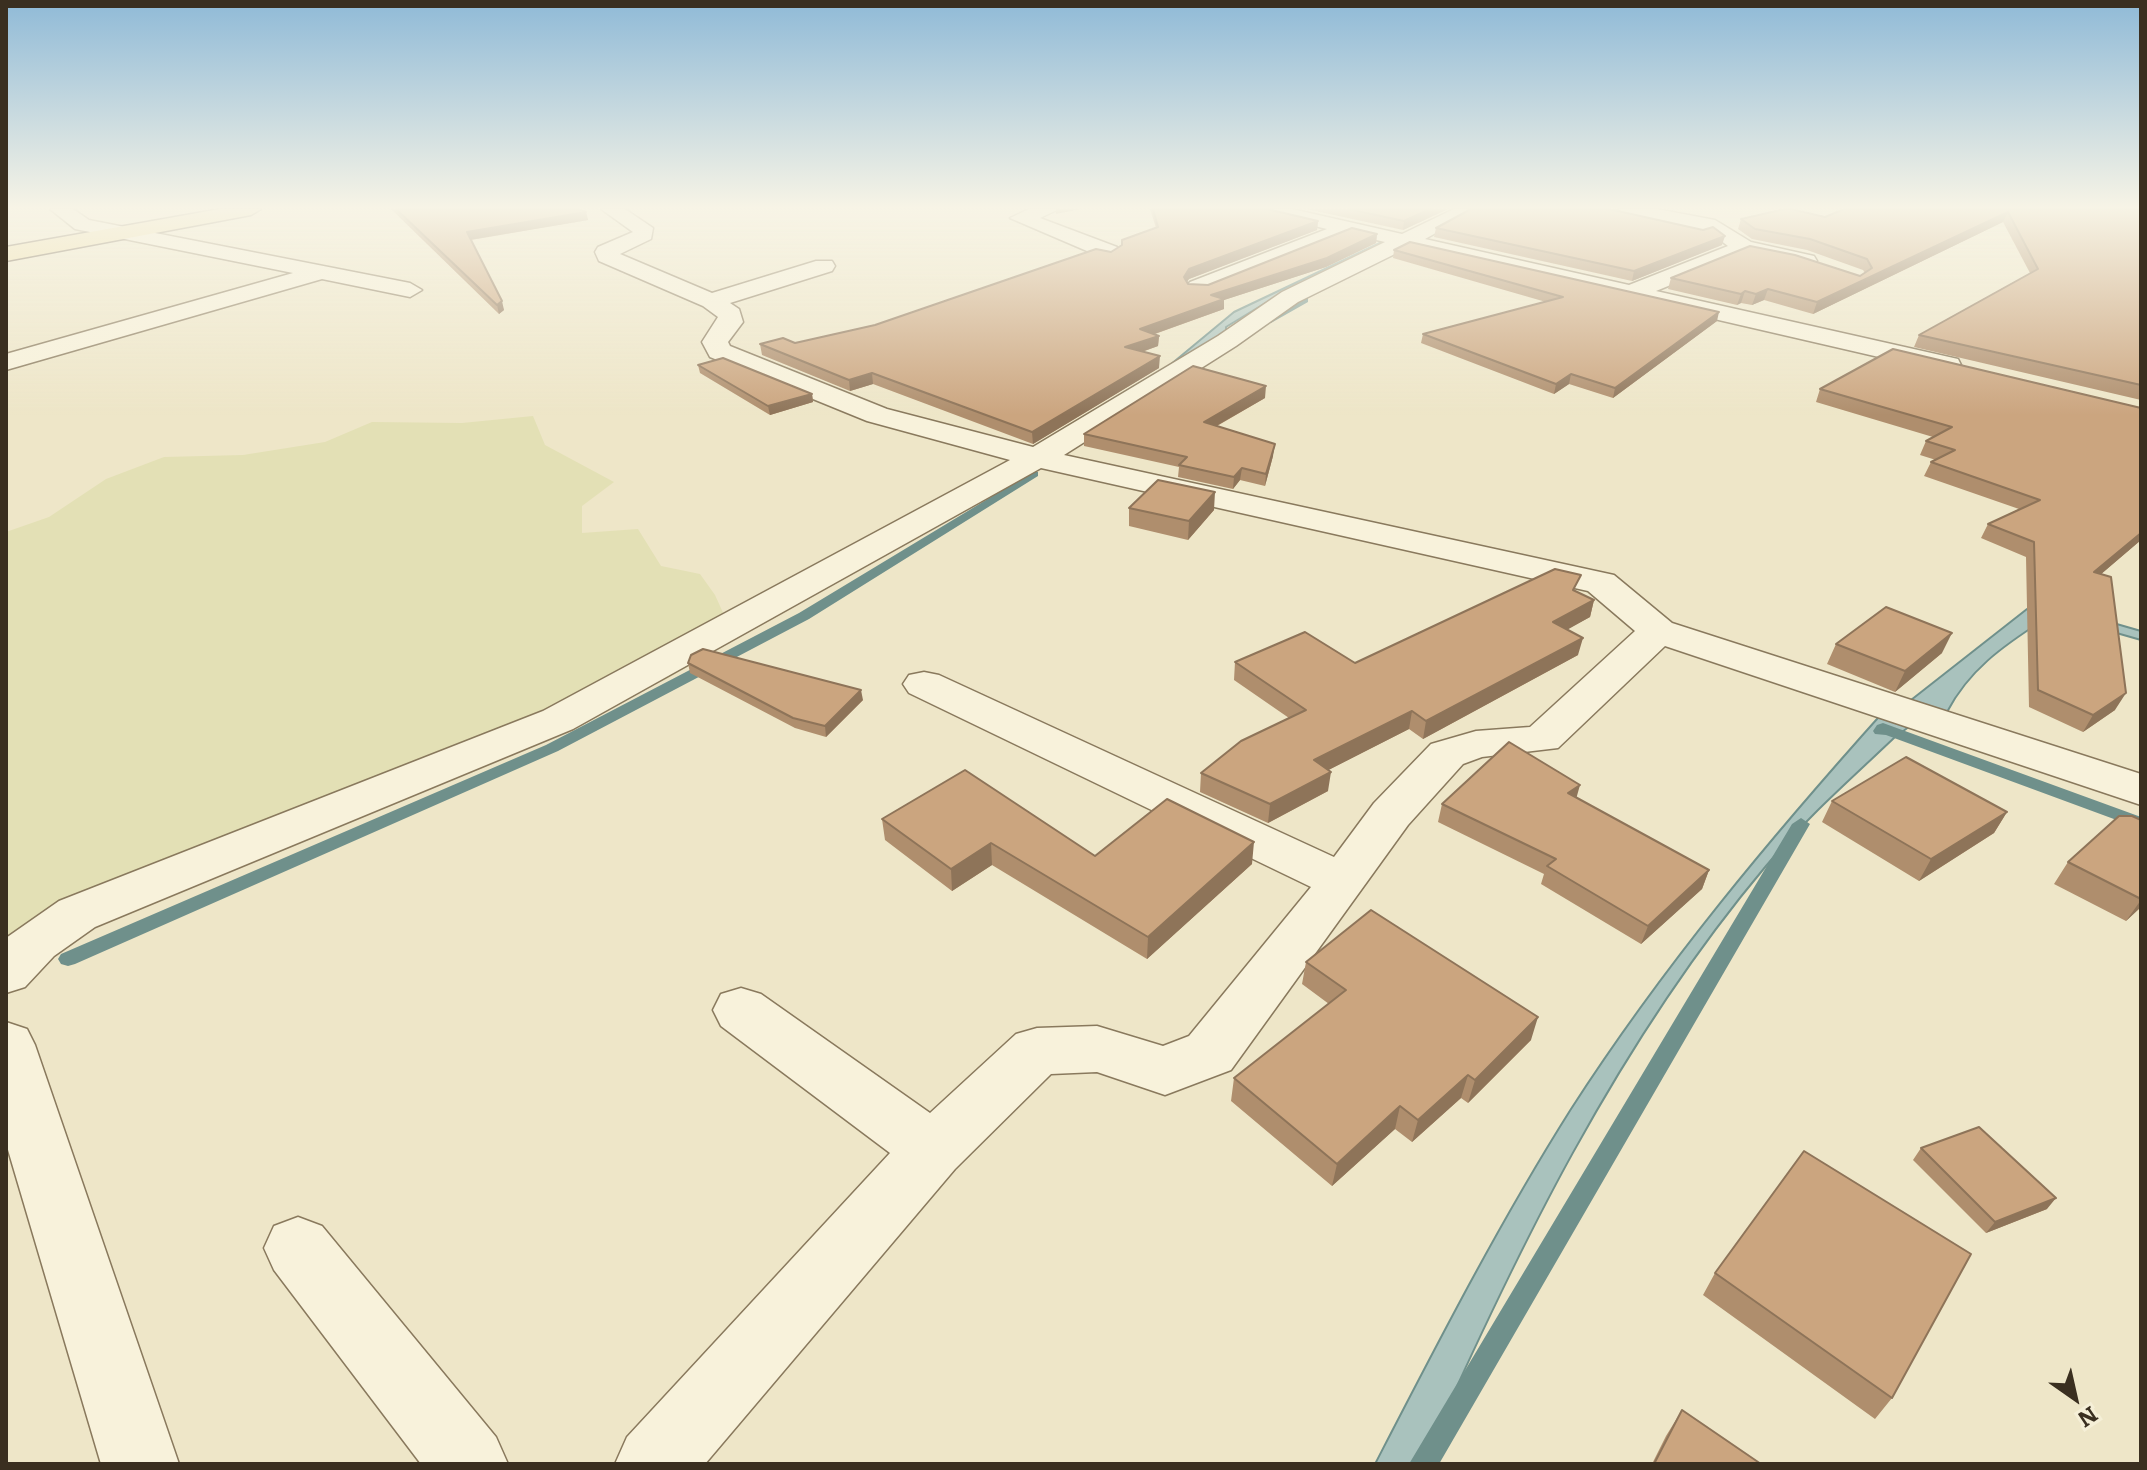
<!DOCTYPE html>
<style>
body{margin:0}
#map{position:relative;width:2147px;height:1470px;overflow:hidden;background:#eee6c8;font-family:Literata,serif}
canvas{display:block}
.frame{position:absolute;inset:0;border:8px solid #3a2f20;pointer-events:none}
.north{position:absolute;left:2035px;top:1358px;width:80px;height:80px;-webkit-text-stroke:6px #f5efd7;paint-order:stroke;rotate:146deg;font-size:22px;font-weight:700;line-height:32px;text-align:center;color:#3a2f20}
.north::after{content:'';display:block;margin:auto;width:28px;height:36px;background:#3a2f20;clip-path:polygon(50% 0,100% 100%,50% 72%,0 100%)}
</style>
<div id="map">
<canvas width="2147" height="1470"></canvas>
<div class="frame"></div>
<div class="north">N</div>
</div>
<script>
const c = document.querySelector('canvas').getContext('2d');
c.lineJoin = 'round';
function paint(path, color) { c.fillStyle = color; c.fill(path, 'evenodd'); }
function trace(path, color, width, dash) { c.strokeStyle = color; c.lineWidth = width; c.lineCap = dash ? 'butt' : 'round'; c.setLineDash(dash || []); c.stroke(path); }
paint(new Path2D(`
 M533,416L545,445L614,482L582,506V533L638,529L661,566L700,574L715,595L735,639L665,680L532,730L6,943V532L49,517L106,479L164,457L243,455L325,442L372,422L462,423Z`), '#e3e0b5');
const water = new Path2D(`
 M1386,240L1394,241L1290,288L1226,327V336L1164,370L1234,312Z
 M2027,609L2068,610L2141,631V640L2113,632L2042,621C2003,646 1969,670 1947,712L1911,700Z
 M1885,710L1917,721L1895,737C1851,779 1804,820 1766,866C1617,1043 1515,1254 1422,1464H1375C1437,1344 1499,1223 1571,1109C1663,966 1772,836 1885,710Z`);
paint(water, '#a9c2bd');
trace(water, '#6f908b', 2);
paint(new Path2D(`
 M1305,297L1308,298V302L1271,323L1263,321Z
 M1034,471L1038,472V476L809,619L558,751L75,964L68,966L61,964L58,959L61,954L546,745L799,613Z
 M1883,723L2141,817V829L1886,735L1875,734L1873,731L1877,725Z
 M1801,818L1810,824L1439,1464H1409L1792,824Z`), '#6f908b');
const minor = new Path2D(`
 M50,209H73L89,220L410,283L422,290L410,297L322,279L6,370V354L293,273L75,229Z
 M601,209H625L653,228L651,239L620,254L712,293L816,261H832L835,266L832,271L730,303L739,309L743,322L728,342L730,346L887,409L1033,447L1218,336L1282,292L1385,242L1350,234L1206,292H1190L1186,287L1190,282L1327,229L1260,213L1257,209H1292L1402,234L1454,209H1479L1425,239L1629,285L1728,246L1708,231L1628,215L1618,209H1657L1715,220L1751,242L1814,256L1817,261L1814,266L1806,268L1746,254L1656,291L1958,359L1961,365L1958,371L1948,373L1407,248L1298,302L1236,346L1064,455L1614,575L1672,623L2141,774V805L1665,646L1558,748L1482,757L1463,764L1408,825L1231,1070L1165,1095L1097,1072L1051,1074L955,1169L705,1464H615L627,1437L890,1153L721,1026L713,1010L721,994L741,988L761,994L930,1113L1016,1034L1037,1028L1097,1026L1163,1046L1189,1036L1311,887L909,693L903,684L909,675L924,672L939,675L1334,857L1374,803L1431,744L1476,731L1530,727L1635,631L1588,591L1041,468L573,729L95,927L54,956L25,987L6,993V938L59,901L543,711L1010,460L867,421L710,357L702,342L718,317L703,306L599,261L595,252L598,247L633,232Z
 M1029,209H1059L1040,218L1117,247L1120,252L1109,259L1101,257L1010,218Z
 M6,1022L27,1029L35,1045L179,1464H101L6,1143Z
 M298,1217L322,1226L496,1437L508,1464H421L274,1270L264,1248L274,1226Z`);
const major = new Path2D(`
 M220,209H261L251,215L6,261V247Z`);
trace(minor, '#89795d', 3);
trace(major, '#574631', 3);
paint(minor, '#f8f2db');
paint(major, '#efdea1');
paint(new Path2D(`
 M391,209H579L586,212L588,220L471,240L504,310L499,314Z
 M1150,209H1267L1318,221L1317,230L1189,279L1187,282L1188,284L1208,285L1377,234L1376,243L1326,267L1224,300V309L1155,334L1159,336L1158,346L1142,352L1159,368L1033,444L873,384L850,391L762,355L760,344L795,343L875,325L1111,252L1156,228Z
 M1306,209H1448L1403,230Z
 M2141,209V400L1914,347L1919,335L2030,273L2003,222L1813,314L1764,300L1752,305L1741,303L1737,305L1668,289L1671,278L1860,276L1865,273L1863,270L1807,250L1752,239L1738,229L1741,219Z
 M1436,228L1722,245L1632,281L1434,237Z
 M1394,250L1717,321L1613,398L1569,384L1554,394L1421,343L1423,334L1546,302L1393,258Z
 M698,365L812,394L813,402L770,415L700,373Z
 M1820,389L2141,408V540L2101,574L2115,710L2083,732L2029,707L2026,557L1981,538L1988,524L2019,509L1924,476L1931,462L1936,460L1920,455L1926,441L1933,437L1816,402Z
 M1265,398L1217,426L1273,456L1265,486L1240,480L1233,489L1178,477L1179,467L1084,446V434Z
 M1129,508L1214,510L1188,540L1129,526Z
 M1576,592L1594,600L1590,617L1567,629L1578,655L1423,739L1409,729L1328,770V791L1268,823L1200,792L1201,773L1289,718L1234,680L1235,662L1355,663Z
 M1836,644L1942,653L1895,692L1827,664Z
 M688,663L863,700L826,737L795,728L690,673Z
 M1576,798L1709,870L1702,889L1641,944L1541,884L1544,874L1438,822L1442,804Z
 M1832,801L2007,812L1994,833L1919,881L1822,822Z
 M882,819L1095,856L1252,864L1147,959L992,865L952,891L885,840Z
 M2141,820V907L2126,921L2054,884L2068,862Z
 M1306,962L1531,1040L1468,1103L1461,1098L1412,1142L1395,1129L1332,1186L1231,1101L1234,1078L1329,1004L1302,984Z
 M1921,1148L2047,1209L1986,1233L1913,1160Z
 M1715,1273L1892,1398L1875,1419L1703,1295Z
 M1682,1410L1761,1464H1652L1666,1436Z`), '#af8e6d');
paint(new Path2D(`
 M1056,209H1081L1056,214Z
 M1430,209H1448L1403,230L1404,221Z
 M586,212L588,220L469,240L467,232Z
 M2008,212L2003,222L1813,314L1817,302Z
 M1318,221L1317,230L1189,279L1183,287L1184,277L1189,269Z
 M1377,234L1376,243L1326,267L1224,300V309L1140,339V329L1211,295Z
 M1725,236L1722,245L1632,281L1634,271Z
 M1768,289L1764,300L1752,305L1756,294Z
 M1745,291L1741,303L1737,305L1741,294Z
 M502,301L504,310L499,314L497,305Z
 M1719,312L1717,321L1613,398L1615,388Z
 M1159,336L1158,346L1124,358L1125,347Z
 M1160,356L1159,368L1033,444L1032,432Z
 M872,373L873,384L850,391L849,380Z
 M1571,374L1569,384L1554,394L1556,384Z
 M1266,386L1265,398L1204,433V422Z
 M812,394L813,402L770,415L768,406Z
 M1275,444L1273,456L1265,486L1266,474Z
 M1242,468L1240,480L1233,489L1234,477Z
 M1215,492L1214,510L1188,540L1189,521Z
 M2141,533V540L2086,587L2094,572Z
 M1594,600L1590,617L1549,640L1553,622Z
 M1952,633L1942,653L1895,692L1905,671Z
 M1583,638L1578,655L1423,739L1426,721Z
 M861,690L863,700L826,737L825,726Z
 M2126,693L2115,710L2083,732L2093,715Z
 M1412,711L1409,729L1311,779L1314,760Z
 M1331,772L1328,791L1268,823L1270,804Z
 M1580,785L1575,803L1568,793Z
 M2007,812L1994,833L1919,881L1931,859Z
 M1254,842L1252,864L1147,959L1148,937Z
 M991,843L992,865L952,891L951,869Z
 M1709,870L1702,889L1641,944L1648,926Z
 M2141,900V907L2126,921Z
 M1538,1017L1531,1040L1468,1103L1475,1080Z
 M1468,1075L1461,1098L1412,1142L1418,1120Z
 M1400,1106L1395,1129L1332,1186L1337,1164Z
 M2056,1198L2047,1209L1986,1233L1995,1222Z`), '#8e7459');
const building = new Path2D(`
 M396,209H579L586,212L467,232L502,301L497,305Z
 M1153,209H1267L1318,221L1189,269L1184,277L1188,284L1208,285L1352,228L1377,234L1327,258L1211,295L1224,299L1140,329L1159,336L1125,347L1160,356L1032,432L872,373L849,380L760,344L783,338L795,343L875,325L1096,249L1111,252L1122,245V240L1158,227Z
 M1348,209H1430L1404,221Z
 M1471,209H1609L1703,230L1713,227L1725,236L1634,271L1436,228Z
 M1785,209H1791L1825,217L1844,209H2141V385L1919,335L2038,269L2008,212L1817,302L1768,289L1756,294L1745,291L1741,294L1671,278L1750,246L1795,255L1860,276L1872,268L1867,259L1810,239L1755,229L1741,219Z
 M1410,242L1719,312L1615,388L1571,374L1556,384L1423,334L1563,297L1394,250Z
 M1893,349L2141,408V533L2094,572L2111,577L2126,693L2093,715L2038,690L2034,542L1988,524L2040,500L1931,462L1955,450L1926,441L1952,427L1820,389Z
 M723,358L812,394L768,406L698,365Z
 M1193,366L1266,386L1204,422L1275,444L1266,474L1242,468L1234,477L1179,465L1187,457L1084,434Z
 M1158,480L1215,492L1189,521L1129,508Z
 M1555,569L1581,575L1573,590L1594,600L1553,622L1583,638L1426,721L1412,711L1314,760L1331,772L1270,804L1201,773L1241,741L1306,710L1235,662L1305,632L1355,663Z
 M1886,607L1952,633L1905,671L1836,644Z
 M703,649L861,690L825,726L793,718L688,663L691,655Z
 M1509,742L1580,785L1568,793L1709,870L1648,926L1547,866L1556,859L1442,804Z
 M1906,757L2007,812L1931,859L1832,801Z
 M965,770L1095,856L1167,799L1254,842L1148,937L991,843L951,869L882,819Z
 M2119,816H2132L2141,820V899L2068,862Z
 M1371,910L1538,1017L1475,1080L1468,1075L1418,1120L1400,1106L1337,1164L1234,1078L1346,990L1306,962Z
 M1979,1127L2056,1198L1995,1222L1921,1148Z
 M1804,1151L1971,1254L1892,1398L1715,1273Z
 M1682,1410L1761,1464H1654Z`);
paint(building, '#cba57f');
trace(building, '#8e7459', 2);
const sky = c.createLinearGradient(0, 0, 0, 415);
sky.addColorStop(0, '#8fbad7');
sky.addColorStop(0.5, '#f7f4e6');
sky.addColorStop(1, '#f7f4e600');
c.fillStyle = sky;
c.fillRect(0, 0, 2147, 415);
</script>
